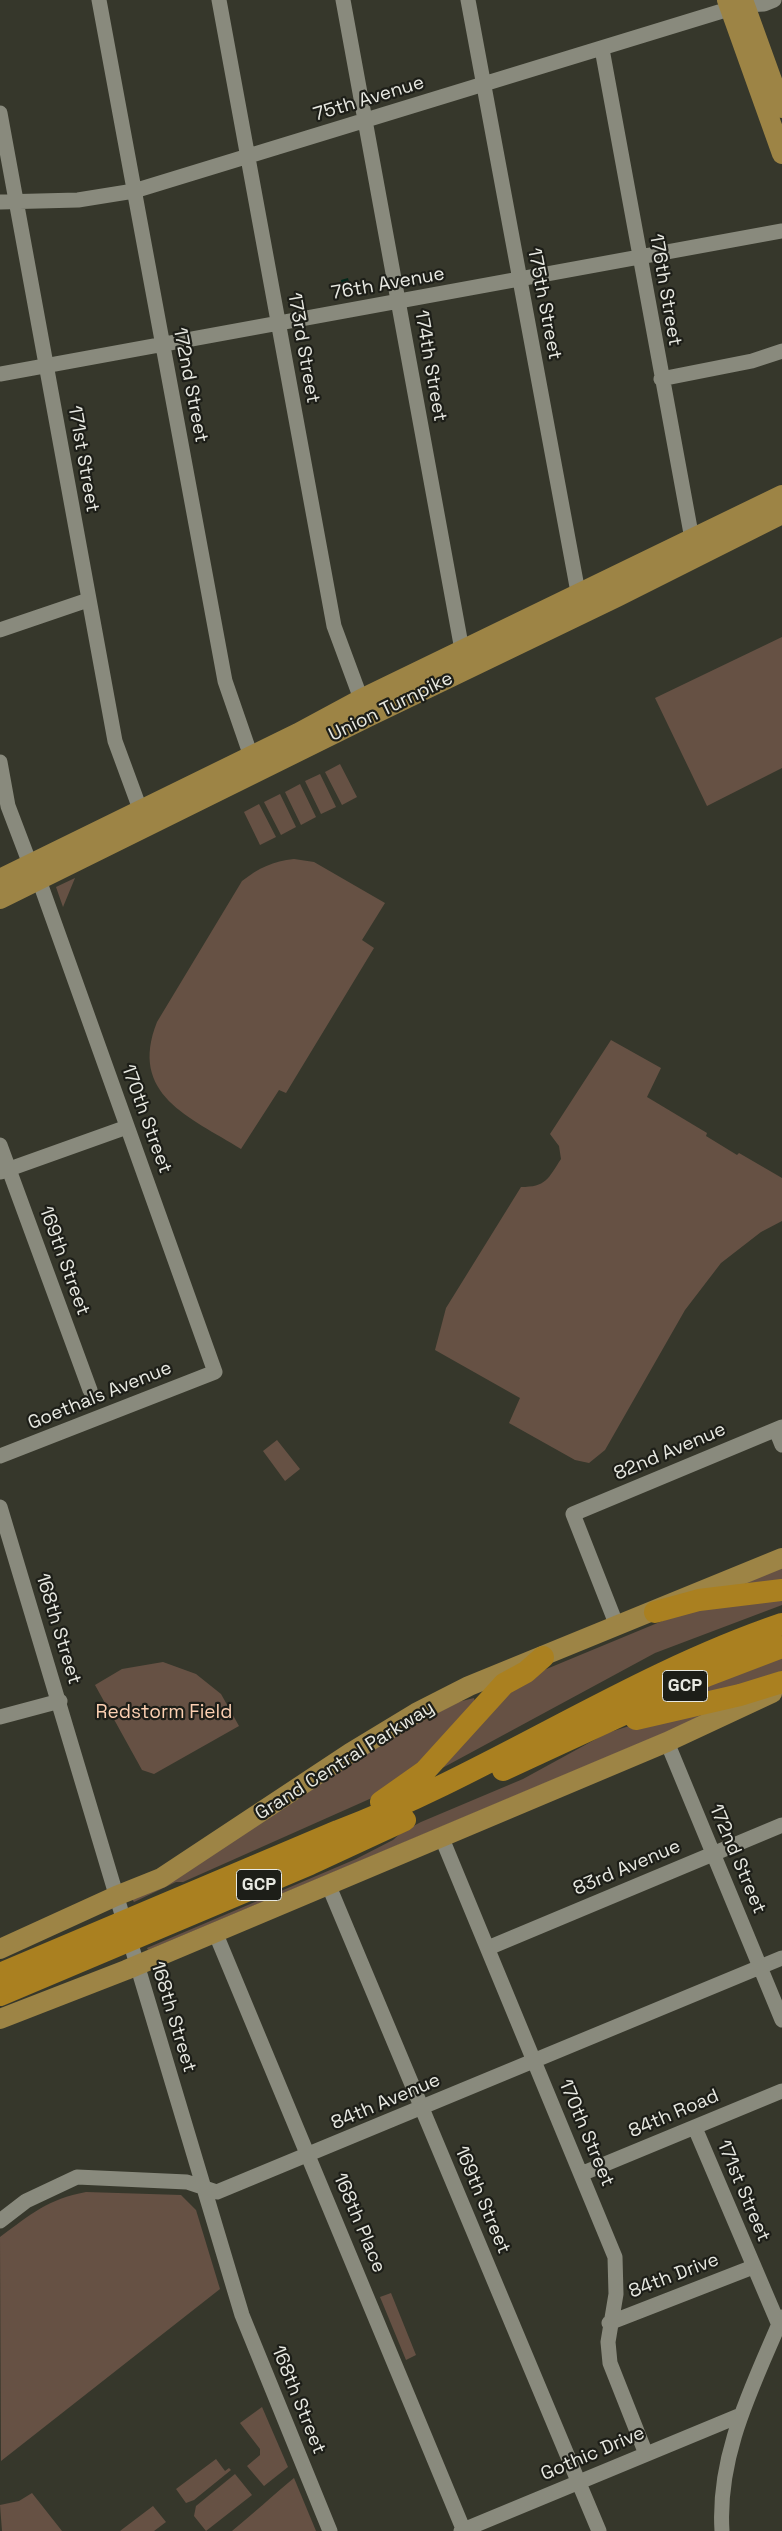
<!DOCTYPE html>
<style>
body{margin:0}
canvas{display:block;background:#36372b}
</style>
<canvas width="782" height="2531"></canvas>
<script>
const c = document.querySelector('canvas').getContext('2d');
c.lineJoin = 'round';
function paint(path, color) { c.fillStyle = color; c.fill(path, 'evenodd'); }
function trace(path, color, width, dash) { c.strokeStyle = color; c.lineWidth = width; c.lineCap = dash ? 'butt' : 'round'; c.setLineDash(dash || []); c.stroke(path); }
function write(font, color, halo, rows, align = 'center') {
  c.font = font + ' "Space Grotesk",sans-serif'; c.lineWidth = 4.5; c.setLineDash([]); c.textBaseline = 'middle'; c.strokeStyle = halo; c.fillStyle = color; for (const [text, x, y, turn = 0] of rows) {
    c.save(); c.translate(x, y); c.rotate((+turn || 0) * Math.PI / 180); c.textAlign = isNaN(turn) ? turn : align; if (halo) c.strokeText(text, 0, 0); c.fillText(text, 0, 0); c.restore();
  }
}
paint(new Path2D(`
 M782,637V768L707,806L655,698Z
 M340,764L357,797L342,805L325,772Z
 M320,774L336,807L321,814L305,781Z
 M300,784L316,817L301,825L285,792Z
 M280,794L296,827L281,835L264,802Z
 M259,804L276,837L260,845L244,812Z
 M294,859L314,862L385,903L362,940L374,948L286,1093L279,1090L241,1149C190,1117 128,1095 157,1022L242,881C259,868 273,861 294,859Z
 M75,878L63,907L56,887Z
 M611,1040L661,1068L647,1097L707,1133L706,1136L737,1155L739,1153L782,1178V1221L761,1232L721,1263L685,1310L605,1450L589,1463L575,1460L509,1423L520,1398L435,1350L446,1308L521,1187C546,1187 548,1179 561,1159L559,1146L550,1134Z
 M277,1440L300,1469L285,1481L263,1451Z
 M782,1567V1584L724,1591Z
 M782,1593V1605L655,1653L422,1779L487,1708L532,1675L696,1607Z
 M782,1652V1678L679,1702L723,1675Z
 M163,1662L196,1674L221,1694L239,1726L154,1774L142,1770L95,1685L122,1669Z
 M757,1694L148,1950L147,1948L356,1859L393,1840L402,1832L421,1822L523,1779L607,1733L642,1722Z
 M474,1698L476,1707L392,1789L183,1882H176L134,1902L132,1899L405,1729L458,1702Z
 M86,2192L181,2195L196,2210L220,2289L1,2461L0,2237C31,2214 48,2199 86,2192Z
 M391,2293L416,2355L406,2360L380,2297Z
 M262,2407L288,2467L264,2486L247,2466L260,2455V2449L240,2423Z
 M216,2459L225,2471L229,2468L231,2470L194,2500L186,2503L176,2489Z
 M235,2474L252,2495L206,2531L194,2516L196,2506Z
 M294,2478L316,2531H232C253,2514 272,2496 294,2478Z
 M32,2493L62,2531H2L0,2505L19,2501Z
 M153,2506L166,2522L154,2531H120Z`), '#665144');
paint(new Path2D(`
 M348,278L351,291L343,292L341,280Z`), '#02281a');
trace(new Path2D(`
 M99,0L225,681L254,765
 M219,0L334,626L361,699
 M343,0L462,650
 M468,0L580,603
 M602,49L692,539
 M0,113L115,741L140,809
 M0,202L78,200L134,191L719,12L745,5L764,4L774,0
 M0,374L782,231
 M661,379L752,361L782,351
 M0,630L88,600
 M0,762L8,806L30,864
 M0,1145L90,1390
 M1,1172L127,1127
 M776,1430L782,1445
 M0,1456L215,1372L39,880
 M0,1507L242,2315L330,2531
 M617,1626L573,1514L782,1427
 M0,1717L60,1701
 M667,1742L782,2020
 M441,1836L615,2257L616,2294L608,2342L610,2363L646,2454
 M328,1884L599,2531
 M215,1932L464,2531
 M488,1948L782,1825
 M695,2128L779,2325L782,2327
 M581,2174L782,2091
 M0,2221L26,2201L77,2177L187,2182L217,2192L782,1958
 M609,2323L753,2267
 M461,2531L741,2415
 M722,2531C717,2454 753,2386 782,2317`), '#898a7d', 15);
trace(new Path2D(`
 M727,0L782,154
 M743,0L782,108
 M0,879L298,733L361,699L782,495
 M0,899L368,717L617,597L782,514
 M0,1949L116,1896L161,1878L350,1753L416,1713L469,1686L782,1558
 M0,2019L126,1970L667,1742L772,1693`), '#9d8445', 20);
trace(new Path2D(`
 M655,1612L699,1600L782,1590
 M636,1719L740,1695L782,1682
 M503,1770L706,1676L782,1647
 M381,1802L425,1771L504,1684L526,1672L543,1657
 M0,1974L338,1831C491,1773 626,1677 782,1624
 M0,1995L310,1864L405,1820`), '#aa8020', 22);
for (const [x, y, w] of [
 [685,1686,45],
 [259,1885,45]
]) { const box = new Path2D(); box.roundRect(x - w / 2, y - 15.5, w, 31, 4); c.fillStyle = '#1d1e18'; c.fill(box); trace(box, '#e8e9e2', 1); }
write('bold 18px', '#e8e9e2', null, [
 ["GCP",685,1686],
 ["GCP",259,1885]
]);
write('19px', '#e8e9e2', '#1d1e18', [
 ["75th Avenue",369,99,-17],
 ["76th Avenue",388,284,-10],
 ["176th Street",665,290,80],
 ["175th Street",544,304,79],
 ["173rd Street",303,348,80],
 ["174th Street",430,366,80],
 ["172nd Street",190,385,79],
 ["171st Street",83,459,80],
 ["Union Turnpike",391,707,-26],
 ["170th Street",146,1119,70],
 ["169th Street",64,1261,70],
 ["Goethals Avenue",100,1396,-22],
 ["82nd Avenue",670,1452,-23],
 ["168th Street",58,1629,73],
 ["Grand Central Parkway",345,1761,-32],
 ["172nd Street",737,1859,67],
 ["83rd Avenue",627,1868,-23],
 ["168th Street",173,2017,73],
 ["84th Avenue",386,2102,-23],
 ["84th Road",674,2114,-23],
 ["170th Street",586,2133,67],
 ["171st Street",743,2191,67],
 ["169th Street",482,2200,67],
 ["168th Place",359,2223,67],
 ["84th Drive",674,2276,-21],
 ["168th Street",298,2400,68],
 ["Gothic Drive",593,2454,-23]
]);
write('19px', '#fcd0b2', '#1d1e18', [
 ["Redstorm Field",164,1713]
]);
</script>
